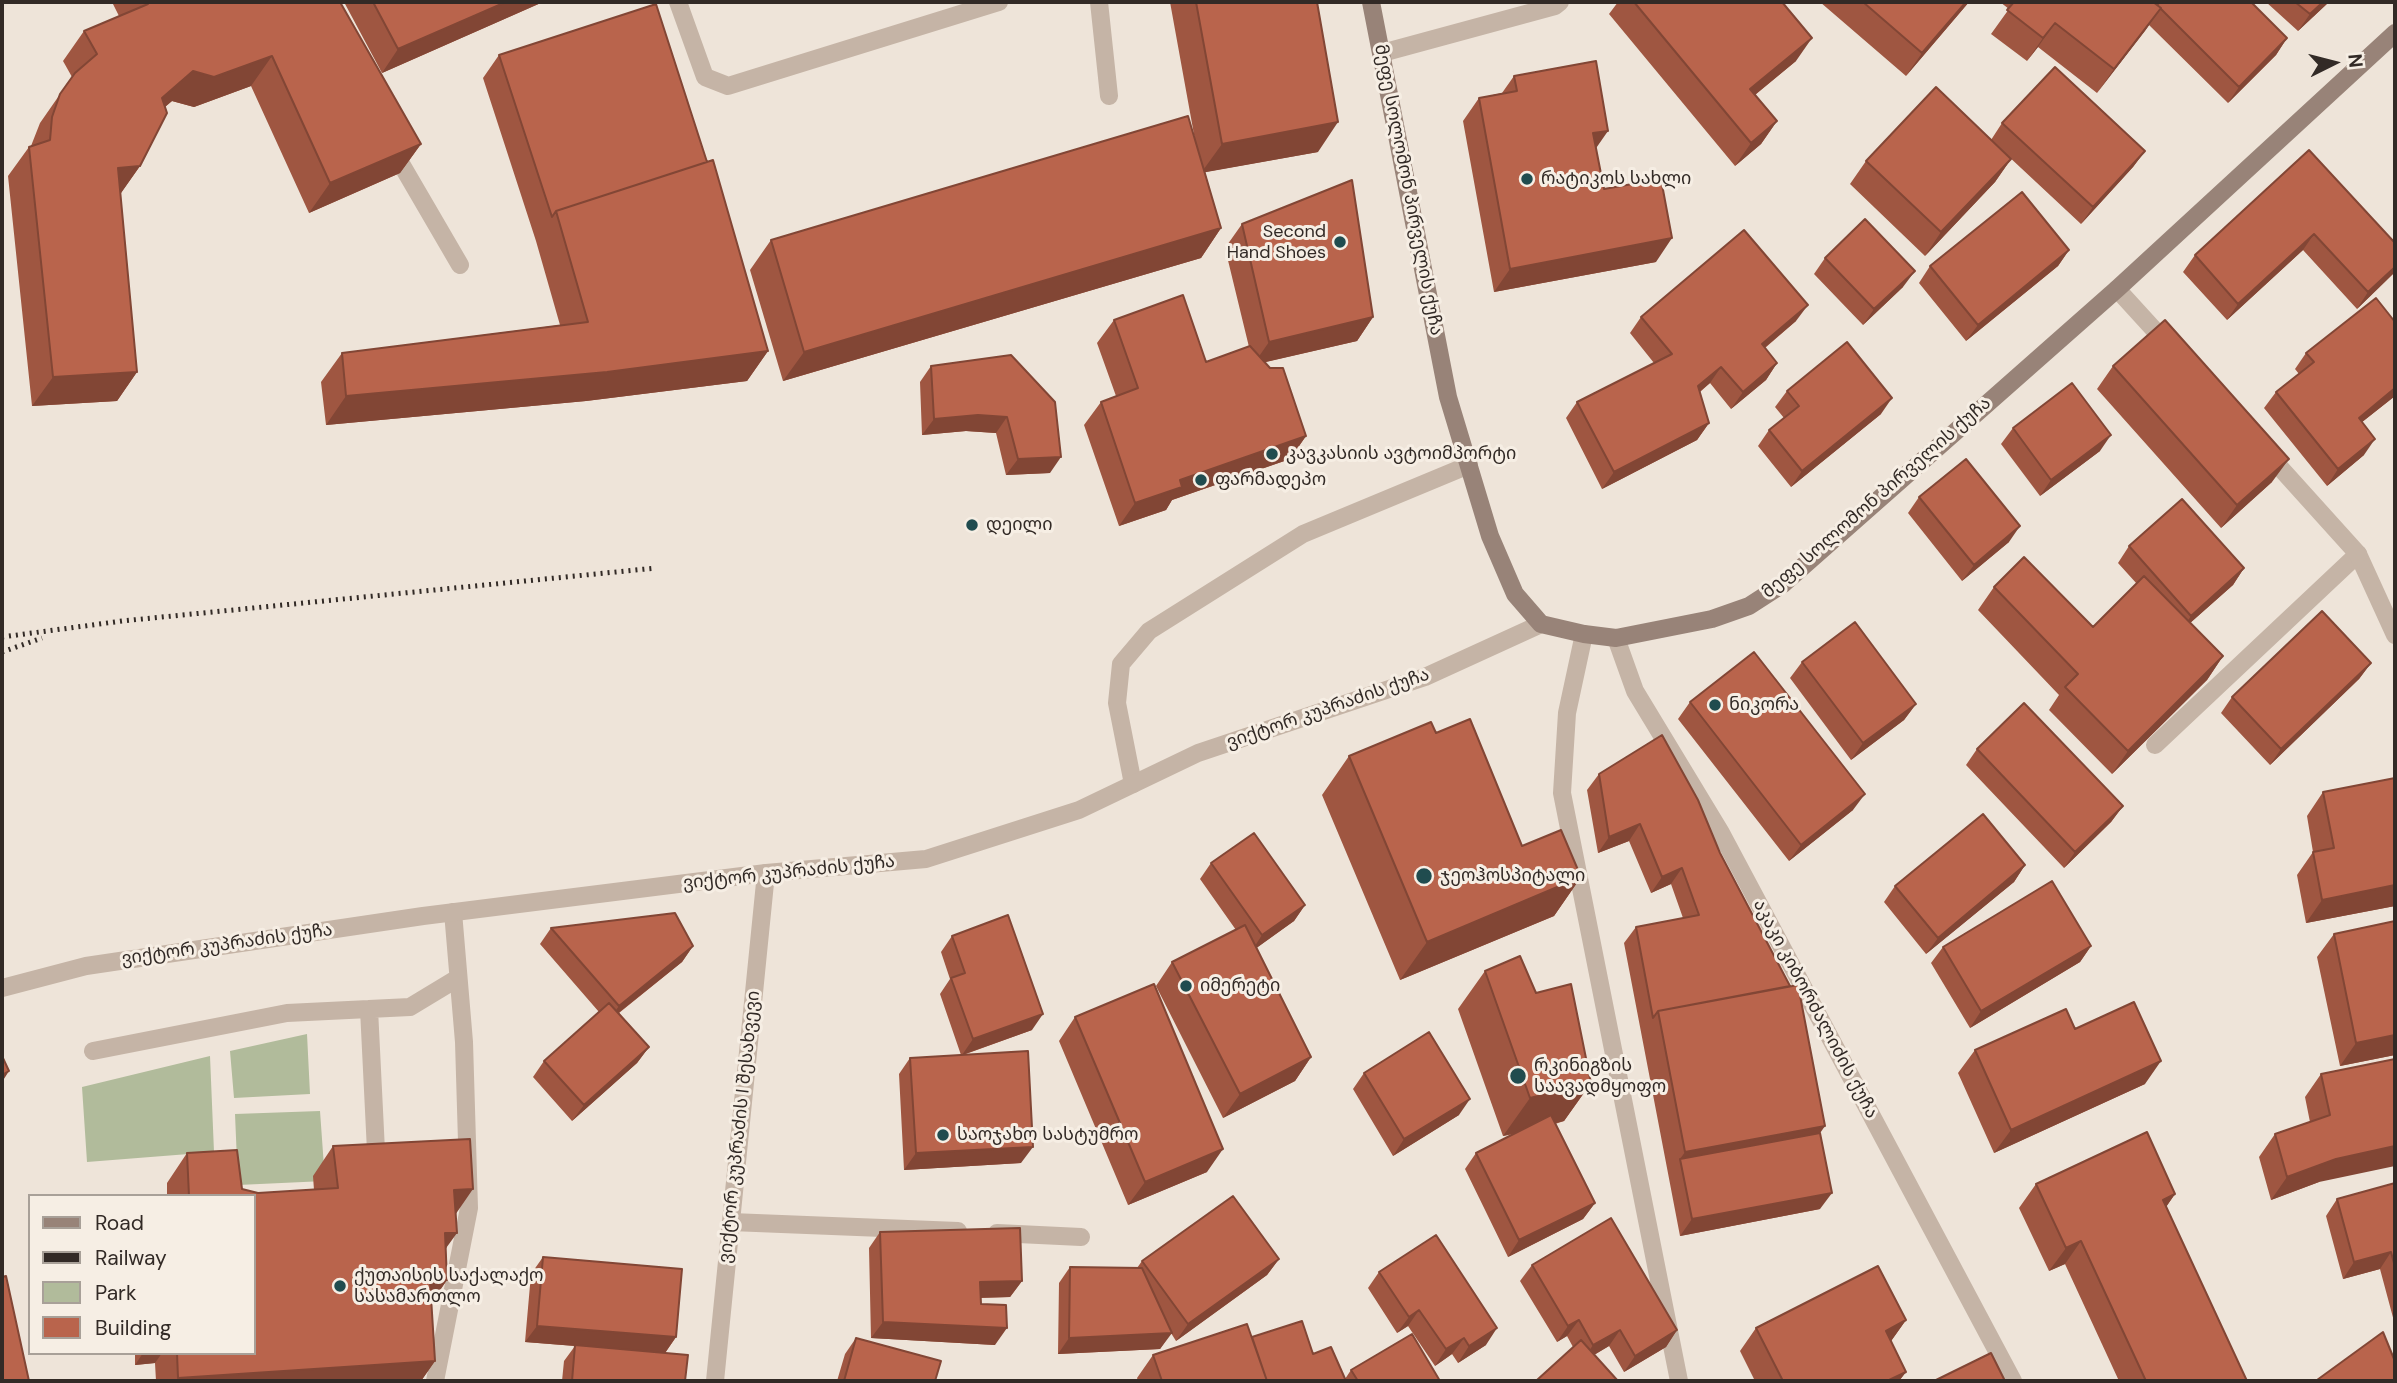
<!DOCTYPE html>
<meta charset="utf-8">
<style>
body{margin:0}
#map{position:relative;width:2397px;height:1383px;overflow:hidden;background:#eee4d9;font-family:"DM Sans",sans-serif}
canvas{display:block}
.frame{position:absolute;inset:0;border:4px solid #322a26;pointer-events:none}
.legend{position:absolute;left:28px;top:1194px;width:228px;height:161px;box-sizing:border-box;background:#f6eee4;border:2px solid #a8a098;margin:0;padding:9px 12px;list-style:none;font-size:21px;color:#322a26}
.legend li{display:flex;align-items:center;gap:14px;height:35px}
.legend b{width:35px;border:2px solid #a8a098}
.north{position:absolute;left:2299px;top:28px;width:70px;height:70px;-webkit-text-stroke:5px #f6eee4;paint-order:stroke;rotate:84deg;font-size:19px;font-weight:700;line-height:28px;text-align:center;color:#322a26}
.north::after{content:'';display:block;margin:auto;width:24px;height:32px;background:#322a26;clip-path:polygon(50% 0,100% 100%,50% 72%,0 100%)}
</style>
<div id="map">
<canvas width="2397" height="1383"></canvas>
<div class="frame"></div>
<ul class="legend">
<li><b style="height:9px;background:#988378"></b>Road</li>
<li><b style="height:9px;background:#322a26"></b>Railway</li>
<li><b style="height:19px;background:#b1bb9b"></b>Park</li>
<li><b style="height:19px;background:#b9644c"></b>Building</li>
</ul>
<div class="north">N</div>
</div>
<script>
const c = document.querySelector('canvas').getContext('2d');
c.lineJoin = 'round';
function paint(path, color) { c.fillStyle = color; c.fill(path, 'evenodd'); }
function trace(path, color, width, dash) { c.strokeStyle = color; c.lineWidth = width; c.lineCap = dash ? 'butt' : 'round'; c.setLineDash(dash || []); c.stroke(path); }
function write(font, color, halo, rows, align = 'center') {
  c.font = font + ' "DM Sans","Noto Sans Georgian",sans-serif'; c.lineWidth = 6; c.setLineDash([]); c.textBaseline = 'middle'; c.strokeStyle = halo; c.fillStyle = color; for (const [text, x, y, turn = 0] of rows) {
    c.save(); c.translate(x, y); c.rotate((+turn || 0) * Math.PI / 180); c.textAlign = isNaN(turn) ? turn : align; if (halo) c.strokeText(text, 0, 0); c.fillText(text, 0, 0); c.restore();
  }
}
paint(new Path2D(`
 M307,1034L310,1094L234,1098L230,1051Z
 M210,1056L214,1152L87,1162L82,1087Z
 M320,1111L325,1181L238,1185L235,1114Z`), '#b1bb9b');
trace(new Path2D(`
 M678,2L705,77L728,86L999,2
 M1099,2L1109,96
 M2155,745L2358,554
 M1133,784L1117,703L1121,664L1149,631L1303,534L1469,465
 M369,1009L376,1151
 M93,1051L287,1013L410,1007L458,978
 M731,1222L958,1231
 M997,1233L1081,1237
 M435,1381L469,1208L464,1042L453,912`), '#c5b4a6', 18);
trace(new Path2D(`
 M1382,53L1555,6L1560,2
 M393,150L460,265
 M2117,289L2169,346
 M2266,452L2358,554L2395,635
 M1584,634L1567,713L1562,793L1679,1381
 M1616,638L1635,691L1721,833L2013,1381
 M715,1381L766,873`), '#c5b4a6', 18);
trace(new Path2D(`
 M2,988L86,966L423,916L766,873L926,859L1079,810L1198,753L1425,677L1541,624`), '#c5b4a6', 18);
trace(new Path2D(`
 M1371,2L1448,397L1490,536L1515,594L1541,624L1584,634L1616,638L1712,619L1749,606L1783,584L2117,289L2395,33`), '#988378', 18);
trace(new Path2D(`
 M2,637L122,621L656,568
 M2,652L42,638`), '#322a26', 5, [2, 5]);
paint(new Path2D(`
 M112,2H340L421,144L400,173L309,213L251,86L194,107L172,101L165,107L140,166L120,194L137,372L117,401L32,406L8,176L29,147L31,146L40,123L72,77L63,61L84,31L119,16Z
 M344,2H543L382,73Z
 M1170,2H1317L1318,152L1205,172L1221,228L1201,258L783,381L750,270L771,240L1195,140Z
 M1618,2H1782L1796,61L1755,95L1777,121L1761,144L1735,166L1609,14Z
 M1820,2H1969L1906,76Z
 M2000,2H2153L2157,5L2287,38L2276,55L2228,103L2149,25L2097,93L2038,47L2027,61L1991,34L2009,9Z
 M2266,2H2329L2298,31Z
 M499,55L768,351L747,381L586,401L326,425L321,382L342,353L560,325L536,241L483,78Z
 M1514,76L1596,148L1604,189L1656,262L1494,292L1463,121L1479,98L1502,93Z
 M2002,123L2145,151L2133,167L2081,224L1991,140Z
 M2309,150L2395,272L2357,309L2303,250L2227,320L2183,272L2195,255Z
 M2011,159L1995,182L1925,256L1850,184L1866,161Z
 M1242,224L1373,317L1357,341L1265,362L1306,436L1290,459L1172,500L1166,510L1119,526L1084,425L1101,402L1116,396L1097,343L1114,320L1206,362L1249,347L1225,248Z
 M2069,250L2058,266L1966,341L1919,283L1930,266Z
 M1825,258L1903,287L1863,325L1814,274Z
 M1641,317L1796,321L1765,348L1777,363L1766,380L1731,409L1710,383L1700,392L1709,423L1697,440L1602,489L1566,418L1577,402L1654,363L1630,333Z
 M2395,322V396L2362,422L2364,455L2327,486L2264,408L2276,392L2299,374L2295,369L2306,353Z
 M1011,355L1050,473L1006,475L996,433L966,431L922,435L920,382L931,366Z
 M2113,366L2272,482L2221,528L2097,389Z
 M1787,391L1881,414L1791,487L1758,446L1769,430L1784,418L1775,407Z
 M2013,428L2100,451L2040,496L2001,444Z
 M1919,497L2009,542L1962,581L1908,513Z
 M2129,546L2244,568L2233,585L2190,623L2223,656L2207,680L2112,774L2049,710L2059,695L1978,610L1994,587L2093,627L2137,584L2118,563Z
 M1802,662L1916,704L1904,720L1851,760L1790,678Z
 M2371,663L2359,679L2270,765L2221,713L2232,697Z
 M1690,702L1853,810L1789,861L1678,719Z
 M1436,733L1522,846L1581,877L1554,916L1400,980L1322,795L1349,756Z
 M1662,735L1820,1133V1209L1680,1236L1624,943L1636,927L1683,918L1671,884L1651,893L1629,841L1598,853L1587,790L1599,774Z
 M1977,749L2123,806L2111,822L2064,868L1966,765Z
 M2395,778V906L2306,923L2297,875L2313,852L2307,816L2323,792Z
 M1211,863L1305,905L1294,921L1256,948L1311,1057L1295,1081L1223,1118L1156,986L1172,962L1236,930L1200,879Z
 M2025,865L2014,882L1926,954L1884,902L1895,886Z
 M2395,921V1055L2340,1066L2317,957L2334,934Z
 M551,928L693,946L682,962L619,1013L649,1047L637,1063L572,1121L533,1077L544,1061L599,1012L540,944Z
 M952,936L1032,1030L963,1055L1021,1163L904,1170L899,1074L910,1058L961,1055L940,994L950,979L941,952Z
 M2091,946L2080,962L1970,1028L1931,963L1943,947Z
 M1485,971L1536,993L1591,1083L1564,1121L1555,1124L1595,1203L1583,1219L1508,1257L1465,1169L1476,1153L1514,1134L1503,1136L1458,1009Z
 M1075,1017L1207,1172L1128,1205L1059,1041Z
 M2075,1029L2145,1084L1994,1153L1958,1073L1975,1050Z
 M2395,1059L2319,1182L2271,1200L2259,1157L2275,1134L2310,1122L2305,1097L2321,1074Z
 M1364,1073L1459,1115L1393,1156L1353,1089Z
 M333,1146L456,1214L446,1249L447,1280L431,1303L435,1361L421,1381H156L155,1363L135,1365V1353H254V1196H167V1183L187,1153L242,1189L258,1193L314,1190L313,1176Z
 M2395,1183V1325L2380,1269L2343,1279L2326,1216L2337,1199Z
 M2036,1184L2175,1194L2166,1207L2247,1381H2119L2065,1264L2049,1271L2019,1208Z
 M880,1232L1022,1281L1010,1297L980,1298L981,1304L995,1345L871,1338L869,1248Z
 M543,1257L676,1337L665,1353L685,1381H562L564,1361L575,1346L525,1342L531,1274Z
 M1279,1259L1267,1275L1176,1341L1171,1333L1160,1349L1058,1354L1059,1283L1070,1267L1137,1268L1142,1261Z
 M1532,1265L1677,1330L1666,1347L1624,1372L1609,1346L1594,1355L1618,1381H1536L1573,1347L1567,1336L1557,1342L1520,1281Z
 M1379,1272L1486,1345L1458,1363L1452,1354L1435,1366L1408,1326L1397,1333L1368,1288Z
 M1906,1320L1891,1341L1906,1372L1899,1381H1755L1740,1351L1756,1328Z
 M1252,1337L1313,1354L1345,1379L1351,1370L1440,1381H1138L1137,1378L1153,1355Z
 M856,1338L935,1381H837L845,1354Z`), '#9f5641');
paint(new Path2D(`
 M506,2H543L382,73L398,49Z
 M1966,2H1969L1906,76L1922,53Z
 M2323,2H2329L2298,31L2310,14Z
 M2161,8L2145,31L2097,93L2114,69Z
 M2055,23L2038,47L2027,61L2043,38Z
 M1812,38L1796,61L1734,112L1750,89Z
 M2287,38L2276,55L2228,103L2239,87Z
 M272,56L251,86L194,107L172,101L141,127L162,98L193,71Z
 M1777,121L1761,144L1735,166L1751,143Z
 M1338,122L1318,152L1201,173L1222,144Z
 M1608,131L1592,154L1593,133Z
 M421,144L400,173L309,213L330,183Z
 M2145,151L2133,167L2081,224L2093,207Z
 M2011,159L1995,182L1925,256L1941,232Z
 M140,166L119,196L118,168Z
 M1221,228L1201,258L783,381L804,352Z
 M2314,234L2303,250L2227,320L2238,304Z
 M1672,238L1656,262L1494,292L1510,269Z
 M2069,250L2058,266L1966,341L1978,325Z
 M2395,267V272L2357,309L2368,292Z
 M1915,271L1903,287L1863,325L1874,309Z
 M1808,305L1796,321L1750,360L1762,344Z
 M1373,317L1357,341L1253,365L1269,342Z
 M768,351L747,381L586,401L326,425L346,396Z
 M1777,363L1766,380L1731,409L1743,392Z
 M1721,367L1710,383L1687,402L1698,386Z
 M137,372L117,401L32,406L53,377Z
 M2395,388V396L2347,434L2359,418Z
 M1892,398L1881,414L1791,487L1802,471Z
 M978,415L1007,417L996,433L966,431L922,435L934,419Z
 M1709,423L1697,440L1602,489L1614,472Z
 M2111,435L2100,451L2040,496L2051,480Z
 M1306,436L1290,459L1172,500L1166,510L1119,526L1135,503L1180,480Z
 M2375,439L2364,455L2327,486L2338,469Z
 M1061,457L1050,473L1006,475L1018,459Z
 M2289,459L2272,482L2221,528L2237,505Z
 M2020,526L2009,542L1962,581L1974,565Z
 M2244,568L2233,585L2180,632L2191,616Z
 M2223,656L2207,680L2112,774L2128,751Z
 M2371,663L2359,679L2270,765L2281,749Z
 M1916,704L1904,720L1851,760L1863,743Z
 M1865,794L1853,810L1789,861L1801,845Z
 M2123,806L2111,822L2064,868L2075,852Z
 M1640,824L1629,841L1598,853L1609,837Z
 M2025,865L2014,882L1926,954L1938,938Z
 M1682,868L1671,884L1651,893L1662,877Z
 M1581,877L1554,916L1400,980L1427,942Z
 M2395,885V906L2306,923L2322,900Z
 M1305,905L1294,921L1251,952L1262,935Z
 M693,946L682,962L607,1022L619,1006Z
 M2091,946L2080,962L1970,1028L1981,1011Z
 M1043,1014L1032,1030L962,1055L973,1039Z
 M2395,1035V1055L2340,1066L2356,1043Z
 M649,1047L637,1063L572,1121L584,1105Z
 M1311,1057L1295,1081L1223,1118L1240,1094Z
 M2161,1061L2145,1084L1994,1153L2011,1130Z
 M9,1071L2,1082V1075Z
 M1591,1083L1564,1121L1503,1136L1530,1098Z
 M1470,1099L1459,1115L1393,1156L1404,1139Z
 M1825,1126L1809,1149L1680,1159L1685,1152Z
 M2395,1146V1166L2319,1182L2271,1200L2287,1177L2336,1159Z
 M1033,1147L1021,1163L904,1170L916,1153Z
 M1223,1149L1207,1172L1128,1205L1145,1182Z
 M473,1189L453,1218L454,1190Z
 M1832,1193L1820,1209L1680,1236L1692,1219Z
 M2175,1194L2159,1217L2163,1200Z
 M1595,1203L1583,1219L1508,1257L1519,1240Z
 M445,1233H457L436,1262Z
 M2081,1241L2065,1264L2049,1271L2066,1248Z
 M2391,1252L2380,1269L2343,1279L2354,1262Z
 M1279,1259L1267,1275L1176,1341L1188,1324Z
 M447,1280L427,1309L430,1281Z
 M1022,1281L1010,1297L969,1298L980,1282Z
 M1419,1310L1408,1326L1397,1333L1409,1317Z
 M1579,1320L1567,1336L1557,1342L1568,1326Z
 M1906,1320L1889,1344L1886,1331Z
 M883,1322L1007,1328L995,1345L871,1338Z
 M537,1326L676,1337L665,1353L525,1342Z
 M1497,1328L1486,1345L1458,1363L1469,1346Z
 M1620,1330L1609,1346L1582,1362L1593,1345Z
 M1677,1330L1666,1347L1624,1372L1635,1356Z
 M1172,1333L1160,1349L1058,1354L1069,1338Z
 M1464,1338L1452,1354L1435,1366L1446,1349Z
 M143,1353H162L155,1363L135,1365Z
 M435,1361L421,1381H176L178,1378Z
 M1906,1372L1899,1381H1887Z`), '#824635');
const building = new Path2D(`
 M147,2H340L421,144L330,183L272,56L214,77L193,71L162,98L167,113L140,166L118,168L137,372L53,377L29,147L50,140L52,117L60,94L75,73L97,54L84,31L148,4Z
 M373,2H506L398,49Z
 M1196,2H1317L1338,122L1222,144Z
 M1634,2H1782L1812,38L1750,89L1777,121L1751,143Z
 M1863,2H1966L1922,53Z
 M2014,2H2153L2161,8L2114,69L2055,23L2043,38L2007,10Z
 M2160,2H2251L2287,38L2239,87L2161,9V8L2157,5Z
 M2295,2H2323L2310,14Z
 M656,4L707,162L556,211L552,217L499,55Z
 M1596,61L1608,131L1593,133L1604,189L1661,179L1672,238L1510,269L1479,98L1517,91L1514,76Z
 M2055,67L2145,151L2093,207L2002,123Z
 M1936,87L2011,159L1941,232L1866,161Z
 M1188,116L1221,228L804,352L771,240Z
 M2309,150L2395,243V267L2368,292L2314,234L2238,304L2195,255Z
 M713,160L768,351L607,372L346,396L342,353L588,322L556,211Z
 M1352,180L1373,317L1269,342L1242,224Z
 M2022,192L2069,250L1978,325L1930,266Z
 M1865,219L1915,271L1874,309L1825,258Z
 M1744,230L1808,305L1762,344L1777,363L1743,392L1721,367L1698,386L1709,423L1614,472L1577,402L1672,354L1641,317Z
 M1183,295L1206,362L1250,346L1270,368H1283L1306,436L1180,480L1182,487L1135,503L1101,402L1138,388L1114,320Z
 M2376,298L2395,322V388L2359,418L2375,439L2338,469L2276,392L2314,362L2306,353Z
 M2165,320L2289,459L2237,505L2113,366Z
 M1847,342L1892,398L1802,471L1769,430L1799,406L1787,391Z
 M1011,355L1055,402L1061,457L1018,459L1007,417L978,415L934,419L931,366Z
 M2072,383L2111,435L2051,480L2013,428Z
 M1966,459L2020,526L1974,565L1919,497Z
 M2182,499L2244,568L2191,616L2129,546Z
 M2024,557L2093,627L2144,576L2223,656L2128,751L2065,687L2078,674L1994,587Z
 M2322,611L2371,663L2281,749L2232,697Z
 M1855,622L1916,704L1863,743L1802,662Z
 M1754,652L1865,794L1801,845L1690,702Z
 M2024,703L2123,806L2075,852L1977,749Z
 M1470,719L1522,846L1561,830L1581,877L1427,942L1349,756L1431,722L1436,733Z
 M1662,735L1698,800L1720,853L1790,986L1658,1011L1653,1018L1636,927L1699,915L1682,868L1662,877L1640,824L1609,837L1599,774Z
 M2395,778V885L2322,900L2313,852L2334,848L2323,792Z
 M1983,814L2025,865L1938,938L1895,886Z
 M1254,833L1305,905L1262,935L1211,863Z
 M2052,881L2091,946L1981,1011L1943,947Z
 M675,913L693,946L619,1006L551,928Z
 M1008,915L1043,1014L973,1039L951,978L965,973L952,936Z
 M2395,921V1035L2356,1043L2334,934Z
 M1245,925L1311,1057L1240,1094L1172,962Z
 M1520,956L1536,993L1571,984L1591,1083L1530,1098L1485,971Z
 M1154,984L1223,1149L1145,1182L1075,1017Z
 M1798,985L1825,1126L1685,1152L1658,1011Z
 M2134,1002L2161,1061L2011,1130L1975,1050L2066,1009L2075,1029Z
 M609,1003L649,1047L584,1105L544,1061Z
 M1429,1032L1470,1099L1404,1139L1364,1073Z
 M1028,1051L1033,1147L916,1153L910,1058Z
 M2,1056L9,1071L2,1075Z
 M2395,1059V1146L2336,1159L2287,1177L2275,1134L2330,1115L2321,1074Z
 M1551,1115L1595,1203L1519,1240L1476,1153Z
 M2147,1132L2175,1194L2163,1200L2247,1381H2146L2081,1241L2066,1248L2036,1184Z
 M1820,1133L1832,1193L1692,1219L1680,1159Z
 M470,1139L473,1189L454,1190L457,1233H445L447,1280L430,1281L435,1361L178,1378L177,1353H254V1196H189L187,1153L237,1150L242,1189L258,1193L338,1188L333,1146Z
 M2395,1183V1267L2391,1252L2354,1262L2337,1199Z
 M1233,1196L1279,1259L1188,1324L1142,1261Z
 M1611,1218L1677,1330L1635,1356L1620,1330L1593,1345L1579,1320L1568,1326L1532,1265Z
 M1020,1228L1022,1281L980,1282L981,1304L1006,1305L1007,1328L883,1322L880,1232Z
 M1436,1235L1497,1328L1469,1346L1464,1338L1446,1349L1419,1310L1409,1317L1379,1272Z
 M543,1257L682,1269L676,1337L537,1326Z
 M1878,1266L1906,1320L1886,1331L1906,1372L1887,1381H1783L1756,1328Z
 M1070,1267L1142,1268L1172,1333L1069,1338Z
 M6,1276L29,1381H2V1277Z
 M1302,1321L1313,1354L1331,1347L1346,1381H1267L1252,1337Z
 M1247,1324L1267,1381H1162L1153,1355Z
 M2383,1332L2394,1359L2395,1358V1381H2317V1380Z
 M1412,1334L1440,1381H1358L1351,1370Z
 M856,1338L941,1361L935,1381H844Z
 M1581,1340L1618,1381H1539L1537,1380Z
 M575,1345L688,1355L685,1381H572Z
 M1991,1353L2005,1381H1934Z`);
paint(building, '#b9644c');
trace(building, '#824635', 2);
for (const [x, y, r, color] of [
 [1527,179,7,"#204c4f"],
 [1340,242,7,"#204c4f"],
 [1272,454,7,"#204c4f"],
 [1201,480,7,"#204c4f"],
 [972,525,7,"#204c4f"],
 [1715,705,7,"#204c4f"],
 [1424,876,9,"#204c4f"],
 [1186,986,7,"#204c4f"],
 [1518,1076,9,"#204c4f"],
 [943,1135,7,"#204c4f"],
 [340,1286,7,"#204c4f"]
]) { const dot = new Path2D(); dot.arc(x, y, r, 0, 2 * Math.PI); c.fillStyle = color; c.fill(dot); trace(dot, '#f6eee4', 2.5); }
write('18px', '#322a26', '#f6eee4', [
 ["რატიკოს სახლი",1541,179],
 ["Second",1326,232,"right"],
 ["Hand Shoes",1326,253,"right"],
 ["კავკასიის ავტოიმპორტი",1286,454],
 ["ფარმადეპო",1215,480],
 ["დეილი",986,525],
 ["ნიკორა",1729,705],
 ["ჯეოჰოსპიტალი",1440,876],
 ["იმერეტი",1200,986],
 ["რკინიგზის",1534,1066],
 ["საავადმყოფო",1534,1087],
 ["საოჯახო სასტუმრო",957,1135],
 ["ქუთაისის საქალაქო",354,1276],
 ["სასამართლო",354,1297]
], 'left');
write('18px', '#322a26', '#f6eee4', [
 ["მეფე სოლომონ პირველის ქუჩა",1408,190,79],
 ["მეფე სოლომონ პირველის ქუჩა",1877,498,-41],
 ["ვიქტორ კუპრაძის ქუჩა",1328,709,-19],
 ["ვიქტორ კუპრაძის ქუჩა",789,873,-6],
 ["ვიქტორ კუპრაძის ქუჩა",227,945,-8],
 ["აკაკი კიბორძალიძის ქუჩა",1815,1009,62],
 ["ვიქტორ კუპრაძის I შესახვევი",740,1127,-84]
]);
</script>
